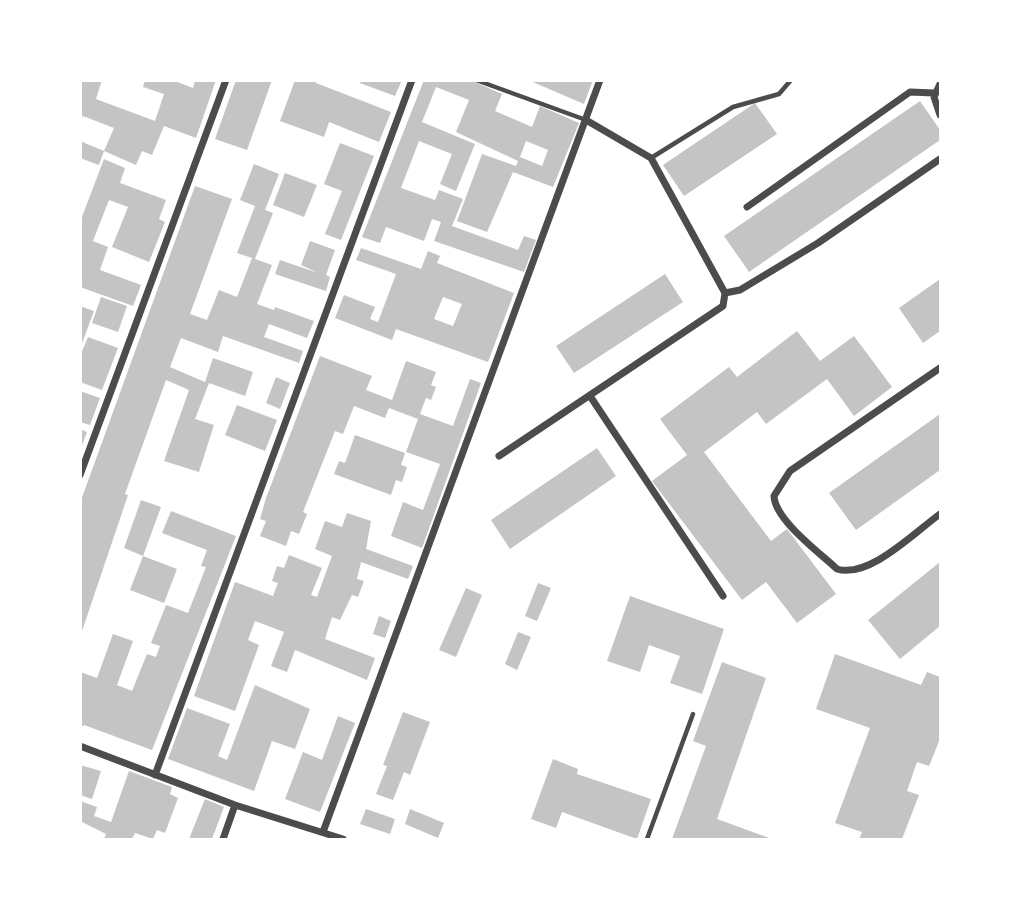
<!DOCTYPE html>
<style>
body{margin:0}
#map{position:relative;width:1021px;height:920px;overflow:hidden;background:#fff;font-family:Ubuntu,sans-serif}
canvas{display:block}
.frame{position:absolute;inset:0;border:82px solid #fff;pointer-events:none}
</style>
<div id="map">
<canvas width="1021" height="920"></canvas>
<div class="frame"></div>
</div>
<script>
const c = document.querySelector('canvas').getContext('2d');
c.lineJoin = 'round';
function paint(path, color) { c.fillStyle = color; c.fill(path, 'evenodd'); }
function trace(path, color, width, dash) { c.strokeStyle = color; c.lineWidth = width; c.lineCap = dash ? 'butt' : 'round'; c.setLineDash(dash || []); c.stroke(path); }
paint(new Path2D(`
 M80,80H102L96,99L155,121L164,94L143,87L145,80H172L193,88L195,80H216L196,138L164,126L152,155L142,151L136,165L104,151L114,128L83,116L80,122Z
 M236,80H272L247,150L215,139Z
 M295,80H317L316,83L391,112L379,142L329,122L324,137L280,121Z
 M361,80H402L395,96L360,83Z
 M424,80H470L502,94L495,111L532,127L540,106L579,123L553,187L513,172L487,232L457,221L482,154L516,166L518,161L456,132L469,100L436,87L422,122L475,144L456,191L440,184L452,154L419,141L401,188L435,200L439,190L463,199L452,226L518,250L524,236L536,240L524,272L434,241L441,222L432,219L424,241L386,227L380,243L362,237ZM526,141L548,150L542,166L520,157Z
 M528,80H593L584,104Z
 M920,101L940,130V140L749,272L724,236Z
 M755,103L777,134L684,196L663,165Z
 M80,141L104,151L99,165L80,158Z
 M340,143L374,156L341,240L325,234L342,191L324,184Z
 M104,159L125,168L120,183L166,200L159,219L165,222L149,262L112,247L128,207L109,200L93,241L108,247L100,270L141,285L133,306L80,287V222Z
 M254,164L279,174L265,210L273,213L255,259L272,265L257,304L274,310L275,307L314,321L307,338L269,324L264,337L303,351L299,363L223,336L218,352L181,338L170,367L205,382L213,358L253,372L245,396L209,383L195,419L214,425L199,472L164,461L189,390L166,380L125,494L128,495L80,637V503L195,186L232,199L190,314L207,320L219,290L237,297L252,258L237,253L255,206L240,200Z
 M285,173L317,185L304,217L273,205Z
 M310,241L335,250L326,275L330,277L326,291L275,274L280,260L318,273L301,265Z
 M361,248L421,269L428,251L440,256L437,263L514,293L488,362L396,329L392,340L335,318L344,295L375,307L370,319L378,322L396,274L356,260ZM443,297L462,304L453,326L434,319Z
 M665,274L683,302L574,373L556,346Z
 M940,279V331L923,343L899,308Z
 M101,297L127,306L118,332L92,323Z
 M80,306L94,311L81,346H80Z
 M797,331L820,361L854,336L892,387L854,416L827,379L766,424L757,412L704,452L771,541L787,529L836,594L797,623L766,582L742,600L652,481L687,455L660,419L729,367L737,377Z
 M88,337L118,348L102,390L80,382V356Z
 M320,356L372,376L366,390L392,400L406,361L436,372L431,385L436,387L431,400L426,398L420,414L453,426L470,379L481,383L422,548L391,536L403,502L423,510L440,464L406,452L418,419L389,408L385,418L354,406L343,434L335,431L303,512L307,514L299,534L291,531L286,546L260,536L266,521L260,519L266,498Z
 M276,377L290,383L280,409L266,403Z
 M80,391L100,398L90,425L80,422Z
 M237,405L277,420L265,451L225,435Z
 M940,414V470L856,530L829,493Z
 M80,429L87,432L81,448H80Z
 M355,435L405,453L401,465L407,467L402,482L396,480L391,495L334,474L339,461L345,463Z
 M597,448L616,476L510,549L491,520Z
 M141,500L161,507L143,556L124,548Z
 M171,511L236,536L152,750L84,725L80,728V672L97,678L113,634L133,641L117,685L132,691L147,654L156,657L160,646L151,643L166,605L188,613L206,567L201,566L207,550L162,533Z
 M347,513L371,521L366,549L413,566L408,579L361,562L357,579L364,581L358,597L352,595L340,620L332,617L325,639L375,658L367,680L295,650L287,672L271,666L284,632L255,621L248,640L259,645L235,711L194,696L235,582L273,596L278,583L272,581L277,566L284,568L289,555L322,568L311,595L317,597L332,556L315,549L325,521L342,527Z
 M143,556L177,569L164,603L130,590Z
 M940,562V626L900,659L868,620Z
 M538,583L551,588L537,621L525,616Z
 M466,588L482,595L456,657L439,650Z
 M630,596L724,629L702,694L670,683L680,656L649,645L640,672L607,661Z
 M379,616L391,621L385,638L373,634Z
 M518,632L531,637L517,670L505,664Z
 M835,654L921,685L927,672L940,677V739L929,766L917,762L907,791L919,795L902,839H859L862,832L835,823L870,728L816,709Z
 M722,662L766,678L717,819L772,839H672L706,746L693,741Z
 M255,685L310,709L295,749L272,741L254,791L168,759L187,708L230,724L218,756L227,760Z
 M403,712L430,722L410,775L404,772L393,800L376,794L387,766L383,765Z
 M338,716L355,723L320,812L285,799L303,752L322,760Z
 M553,759L578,769L577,774L651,799L637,839L562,812L556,828L531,819Z
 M80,765L101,771L92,799L80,795Z
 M129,771L172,787L170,794L178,798L165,833L157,830L153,839L135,833L132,839H104L106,834L80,821V801L97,807L94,816L111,822Z
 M205,799L224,807L212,839H189Z
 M366,809L395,819L390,834L360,824Z
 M410,809L444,823L438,838L405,824Z`), '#c4c4c4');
trace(new Path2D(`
 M476,80L586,120
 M651,158L733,107L779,94L791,80
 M647,839L693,714`), '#4c4c4c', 4.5);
trace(new Path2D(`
 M940,84L934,97L940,115
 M747,207L910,92L934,93
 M725,293L740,290L818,243L940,159
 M940,368L790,471L774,496C775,520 820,553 837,569C869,579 915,532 940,514
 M590,396L723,596
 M499,456L723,306L725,293L651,158L586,120
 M80,475L226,80
 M80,746L235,805L343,839
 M155,775L412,80
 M323,832L600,80
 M223,839L235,805`), '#4c4c4c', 7);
</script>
